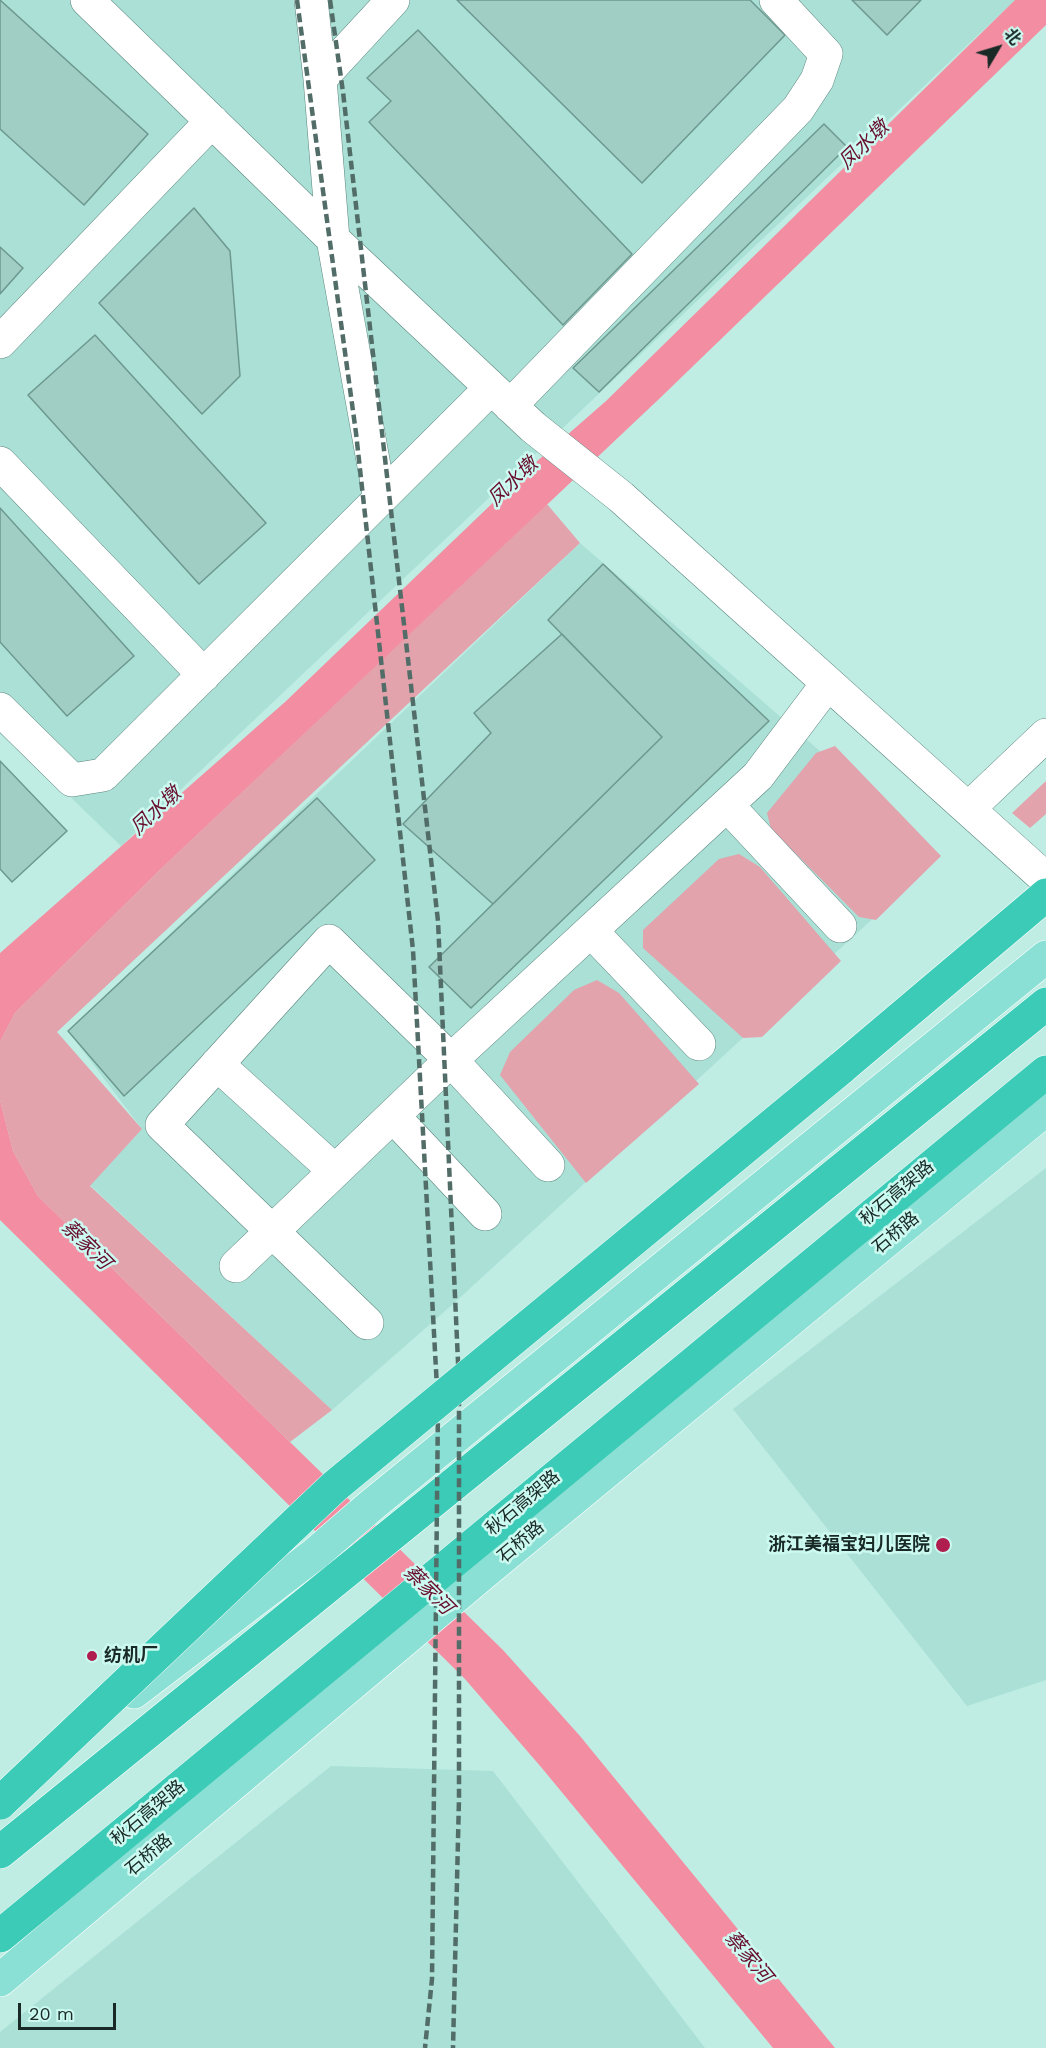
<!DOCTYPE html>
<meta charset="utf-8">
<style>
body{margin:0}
#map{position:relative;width:1046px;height:2048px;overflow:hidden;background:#bfede4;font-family:"Work Sans","Noto Sans SC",sans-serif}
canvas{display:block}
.north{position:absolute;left:968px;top:18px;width:60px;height:60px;-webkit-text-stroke:4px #ccfaf1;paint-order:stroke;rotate:52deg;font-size:16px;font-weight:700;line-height:24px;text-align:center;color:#182926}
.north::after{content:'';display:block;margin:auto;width:21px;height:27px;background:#182926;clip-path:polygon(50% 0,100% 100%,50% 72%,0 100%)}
.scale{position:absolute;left:18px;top:2003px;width:98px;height:27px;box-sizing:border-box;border:3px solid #182926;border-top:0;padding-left:8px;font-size:18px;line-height:21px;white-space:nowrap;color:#182926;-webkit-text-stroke:4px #ccfaf1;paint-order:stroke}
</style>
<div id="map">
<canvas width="1046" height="2048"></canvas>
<div class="north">北</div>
<div class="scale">20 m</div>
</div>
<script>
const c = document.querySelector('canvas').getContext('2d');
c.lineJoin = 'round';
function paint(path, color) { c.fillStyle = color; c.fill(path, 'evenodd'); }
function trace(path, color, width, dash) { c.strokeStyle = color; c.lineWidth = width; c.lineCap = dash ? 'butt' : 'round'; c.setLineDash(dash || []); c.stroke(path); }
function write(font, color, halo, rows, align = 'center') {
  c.font = font + ' "Work Sans","Noto Sans SC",sans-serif'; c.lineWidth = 5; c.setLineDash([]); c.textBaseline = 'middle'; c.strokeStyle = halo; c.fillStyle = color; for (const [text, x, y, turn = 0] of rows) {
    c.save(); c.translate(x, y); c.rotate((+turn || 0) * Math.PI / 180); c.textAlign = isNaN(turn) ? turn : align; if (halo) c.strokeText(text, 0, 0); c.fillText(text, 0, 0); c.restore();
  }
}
paint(new Path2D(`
 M0,0H1015L121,846L0,729Z
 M580,543L941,856L453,1304L332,1410L90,1185L142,1129L68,1031Z
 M1046,1168V1680L967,1706L733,1409Z
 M331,1766L493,1771L705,2048H0V2032Z`), '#aae0d6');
paint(new Path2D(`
 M547,504L580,543L57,1032L142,1129L90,1186L332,1410L290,1442L38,1196L13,1151L0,1100V1042L15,1013L161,869Z
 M835,746L941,856L876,920L859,917L771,829L767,813L816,753Z
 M1046,781V814L1030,828L1012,813Z
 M739,854L760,867L841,961L762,1037L743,1038L643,948V930L719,859Z
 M597,980L619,993L699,1084L586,1183L500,1075L510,1052L574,990Z`), '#e2a3ad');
paint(new Path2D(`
 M1015,0H1046V25L659,399L161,869L15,1013L0,1042V953L285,702L527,470L606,401Z
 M0,1100L13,1151L38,1196L503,1650L580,1736L835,2048H773L541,1767L465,1679L0,1220Z`), '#f38ea2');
const building = new Path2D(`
 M0,0L148,134L84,205L0,129Z
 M457,0H750L785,35L642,183Z
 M852,0H921L887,35Z
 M418,30L632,254L563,325L369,122L391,101L367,78Z
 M824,124L847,147L599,392L573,368Z
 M194,208L230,251L240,376L202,414L99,303Z
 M0,247L23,268L0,294Z
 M95,335L266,523L199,584L28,395Z
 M0,508L134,656L67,716L0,642Z
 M603,564L769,721L471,1008L429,967L662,737L548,620Z
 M562,634L662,737L493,904L403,824L491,733L474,713Z
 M0,761L67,831L12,882L0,869Z
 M317,798L375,860L124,1096L68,1031Z`);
paint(building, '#a0cdc4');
trace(building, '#6d988f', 1.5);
const minor = new Path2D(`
 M87,0L333,239L533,427L621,497L1046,879
 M311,0L320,79L333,239L380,499
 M320,79L393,0
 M0,342L212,121
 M510,406L798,109L817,80L826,54L776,0
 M0,463L204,675
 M0,709L72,780L103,775L491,388
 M727,805L840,926
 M968,809L1046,735
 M591,931L699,1044
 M217,1064L335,1171
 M393,1116L485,1214
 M236,1266L451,1060L758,776L828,683
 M367,1323L162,1125L329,941L451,1060L548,1165`);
const major = new Path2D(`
 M134,1692L315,1554L373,1504L1046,957
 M0,1980L486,1571L1046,1109`);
const highway = new Path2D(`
 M840,1069L1046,895
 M0,1852L1046,1004
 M0,1936L1046,1072`);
trace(minor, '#5b867e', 34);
trace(major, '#fff', 34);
trace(highway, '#fff', 34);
trace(minor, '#fff', 33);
trace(major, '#8ae0d4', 33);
trace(highway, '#3ccbb7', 33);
trace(new Path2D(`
 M297,0L356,433L413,950L438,1406L432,1979L425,2048
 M330,0L343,92L438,921L459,1384V1798L453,2048`), '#526d68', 4.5, [9, 4.5]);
const highwayBridge = new Path2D(`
 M0,1803L335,1486L840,1069`);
trace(highwayBridge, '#fff', 34, []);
trace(highwayBridge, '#3ccbb7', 33);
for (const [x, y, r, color] of [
 [943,1545,8,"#af1e4f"],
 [92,1656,6,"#af1e4f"]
]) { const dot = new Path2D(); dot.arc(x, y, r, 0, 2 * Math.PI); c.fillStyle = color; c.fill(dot); trace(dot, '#ccfaf1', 2); }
write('18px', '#182926', '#ccfaf1', [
 ["秋石高架路",897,1193,-40],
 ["石桥路",896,1233,-40],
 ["秋石高架路",523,1503,-40],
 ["石桥路",521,1542,-40],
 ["秋石高架路",148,1813,-40],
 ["石桥路",149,1855,-40]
]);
write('bold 18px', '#182926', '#ccfaf1', [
 ["浙江美福宝妇儿医院",930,1545],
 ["纺机厂",104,1656,"left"]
], 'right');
write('italic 20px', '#670c2b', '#ccfaf1', [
 ["凤水墩",864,145,-44],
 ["凤水墩",513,482,-44],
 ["凤水墩",156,811,-43],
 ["蔡家河",86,1245,45],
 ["蔡家河",428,1590,45],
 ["蔡家河",748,1957,50]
]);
</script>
